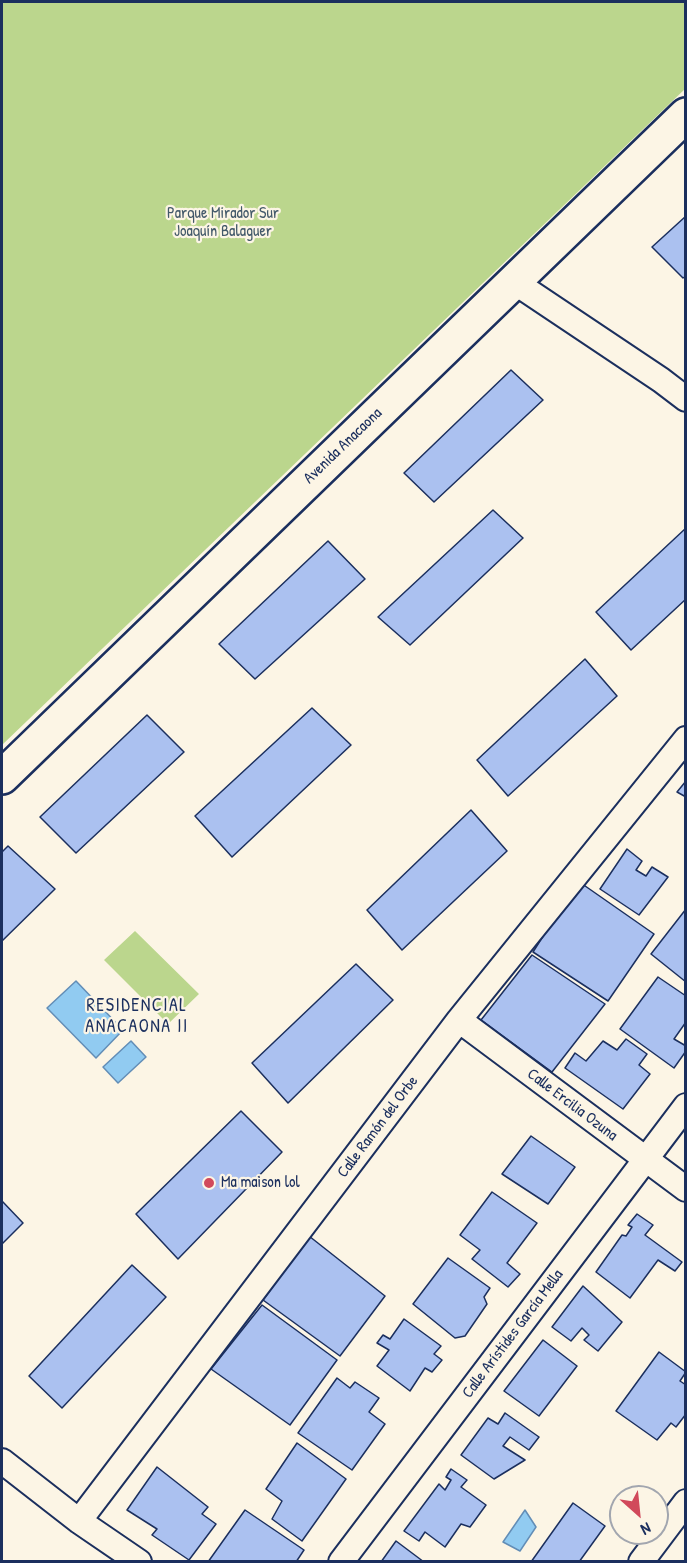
<!DOCTYPE html>
<meta charset="utf-8">
<style>
body{margin:0}
#map{position:relative;width:687px;height:1563px;overflow:hidden;background:#fcf5e5;font-family:"Patrick Hand",sans-serif}
canvas{display:block}
.frame{position:absolute;inset:0;border:3px solid #1b2f5e;pointer-events:none}
.north{position:absolute;left:609px;top:1485px;width:60px;height:60px;box-sizing:border-box;background:#fcf5e5;border:2px solid #a2a6af;border-radius:50%;rotate:153deg;font-size:16px;font-weight:700;line-height:24px;text-align:center;color:#1b2f5e}
.north::after{content:'';display:block;margin:auto;width:21px;height:27px;background:#d1495b;clip-path:polygon(50% 0,100% 100%,50% 72%,0 100%)}
</style>
<div id="map">
<canvas width="687" height="1563"></canvas>
<div class="frame"></div>
<div class="north">N</div>
</div>
<script>
const c = document.querySelector('canvas').getContext('2d');
c.lineJoin = 'round';
function paint(path, color) { c.fillStyle = color; c.fill(path, 'evenodd'); }
function trace(path, color, width, dash) { c.strokeStyle = color; c.lineWidth = width; c.lineCap = dash ? 'butt' : 'round'; c.setLineDash(dash || []); c.stroke(path); }
function write(font, color, halo, rows, align = 'center') {
  c.font = font + ' "Patrick Hand",sans-serif'; c.lineWidth = 4.5; c.setLineDash([]); c.textBaseline = 'middle'; c.strokeStyle = halo; c.fillStyle = color; for (const [text, x, y, turn = 0] of rows) {
    c.save(); c.translate(x, y); c.rotate((+turn || 0) * Math.PI / 180); c.textAlign = isNaN(turn) ? turn : align; if (halo) c.strokeText(text, 0, 0); c.fillText(text, 0, 0); c.restore();
  }
}
paint(new Path2D(`
 M2,2H685L686,88L2,745Z
 M135,931L199,994L168,1024L104,960Z`), '#bbd68d');
const water = new Path2D(`
 M76,981L123,1030L96,1058L47,1008Z
 M131,1041L146,1057L118,1083L103,1067Z
 M525,1510L536,1527L520,1551L503,1542Z`);
paint(water, '#91cbf1');
trace(water, '#628db6', 1.5);
const building = new Path2D(`
 M686,216V276L683,278L652,247Z
 M511,370L543,400L434,502L404,473Z
 M493,510L523,538L410,645L378,617Z
 M686,528V599L631,650L596,612Z
 M328,541L365,579L255,679L219,644Z
 M585,659L617,696L508,796L477,760Z
 M312,708L351,745L232,857L195,816Z
 M147,715L184,752L76,853L40,817Z
 M686,781V797L677,792Z
 M471,810L507,851L402,950L367,910Z
 M8,846L55,889L2,941V852Z
 M627,849L642,861L636,870L646,876L652,867L668,877L639,915L600,889Z
 M578,881L654,934L608,1001L533,952Z
 M686,909V982L651,954Z
 M532,955L605,1004L552,1072L481,1020Z
 M356,964L393,1000L288,1103L252,1063Z
 M658,977L686,996V1022L674,1039L686,1046V1051L674,1068L620,1029Z
 M626,1039L647,1054L639,1065L650,1074L623,1109L565,1068L575,1053L586,1061L603,1041L617,1050Z
 M241,1111L282,1152L178,1259L136,1214Z
 M531,1136L575,1167L548,1204L502,1174Z
 M492,1192L537,1223L507,1263L520,1274L508,1287L472,1259L480,1250L460,1235Z
 M2,1201L23,1223L2,1244Z
 M637,1214L653,1225L645,1235L682,1262L675,1271L658,1260L630,1298L596,1272L622,1235L626,1236L632,1227L628,1225Z
 M309,1236L385,1296L340,1356L263,1300Z
 M448,1258L490,1288L484,1297L487,1304L465,1336L455,1338L413,1304Z
 M132,1265L166,1297L62,1408L29,1376Z
 M583,1286L622,1322L598,1351L584,1340L589,1335L582,1328L571,1341L552,1327Z
 M262,1305L337,1360L290,1425L211,1369Z
 M404,1319L441,1346L434,1354L442,1360L432,1372L425,1368L410,1391L377,1366L389,1350L377,1343L383,1335L390,1339Z
 M543,1340L577,1366L539,1416L504,1391Z
 M659,1352L686,1372L680,1381L686,1385V1414L676,1427L671,1423L657,1440L616,1411Z
 M337,1378L350,1388L355,1382L379,1398L369,1412L385,1424L352,1470L298,1433Z
 M505,1413L539,1437L529,1450L510,1437L503,1446L525,1460L494,1479L461,1455L488,1418L498,1424Z
 M297,1443L346,1479L302,1541L272,1519L282,1501L266,1489Z
 M157,1467L208,1507L202,1514L216,1524L189,1560L152,1535L157,1529L127,1510Z
 M451,1469L467,1480L461,1487L486,1505L470,1527L461,1524L445,1547L425,1532L419,1541L404,1531L439,1484L445,1490L451,1480L446,1477Z
 M573,1503L605,1526L579,1562H531Z
 M245,1510L304,1550L296,1562H208Z
 M396,1541L424,1562H381Z`);
paint(building, '#abc1f0');
trace(building, '#1b2f5e', 1.5);
const street = new Path2D(`
 M513,281L661,380L686,399
 M459,1020L686,1189
 M2,1461L79,1521L139,1562
 M79,1521L459,1020L686,739
 M341,1562L686,1106
 M641,1562L686,1502`);
const secondary = new Path2D(`
 M2,777L686,115`);
trace(street, '#1b2f5e', 28);
trace(secondary, '#1b2f5e', 38);
trace(street, '#fcf5e5', 24);
trace(secondary, '#fcf5e5', 33);
for (const [x, y, r, color] of [
 [209,1183,6,"#d1495b"]
]) { const dot = new Path2D(); dot.arc(x, y, r, 0, 2 * Math.PI); c.fillStyle = color; c.fill(dot); trace(dot, '#fcf5e5', 2); }
write('16px', '#43596a', '#fcf5e5', [
 ["Parque Mirador Sur",223,214],
 ["Joaquín Balaguer",223,232]
]);
write('16px', '#1b2f5e', '#fcf5e5', [
 ["Avenida Anacaona",343,446,-44],
 ["Calle Ercilia Ozuna",572,1105,37],
 ["Calle Ramón del Orbe",378,1127,-53],
 ["Calle Arístides García Mella",513,1334,-53]
]);
write('16px', '#1b2f5e', '#fcf5e5', [
 ["Ma maison lol",221,1183]
], 'left');
c.letterSpacing = '1.5px';
write('18px', '#1b2f5e', '#fcf5e5', [
 ["RESIDENCIAL",137,1006],
 ["ANACAONA II",137,1027]
]);
c.letterSpacing = '0px';
</script>
